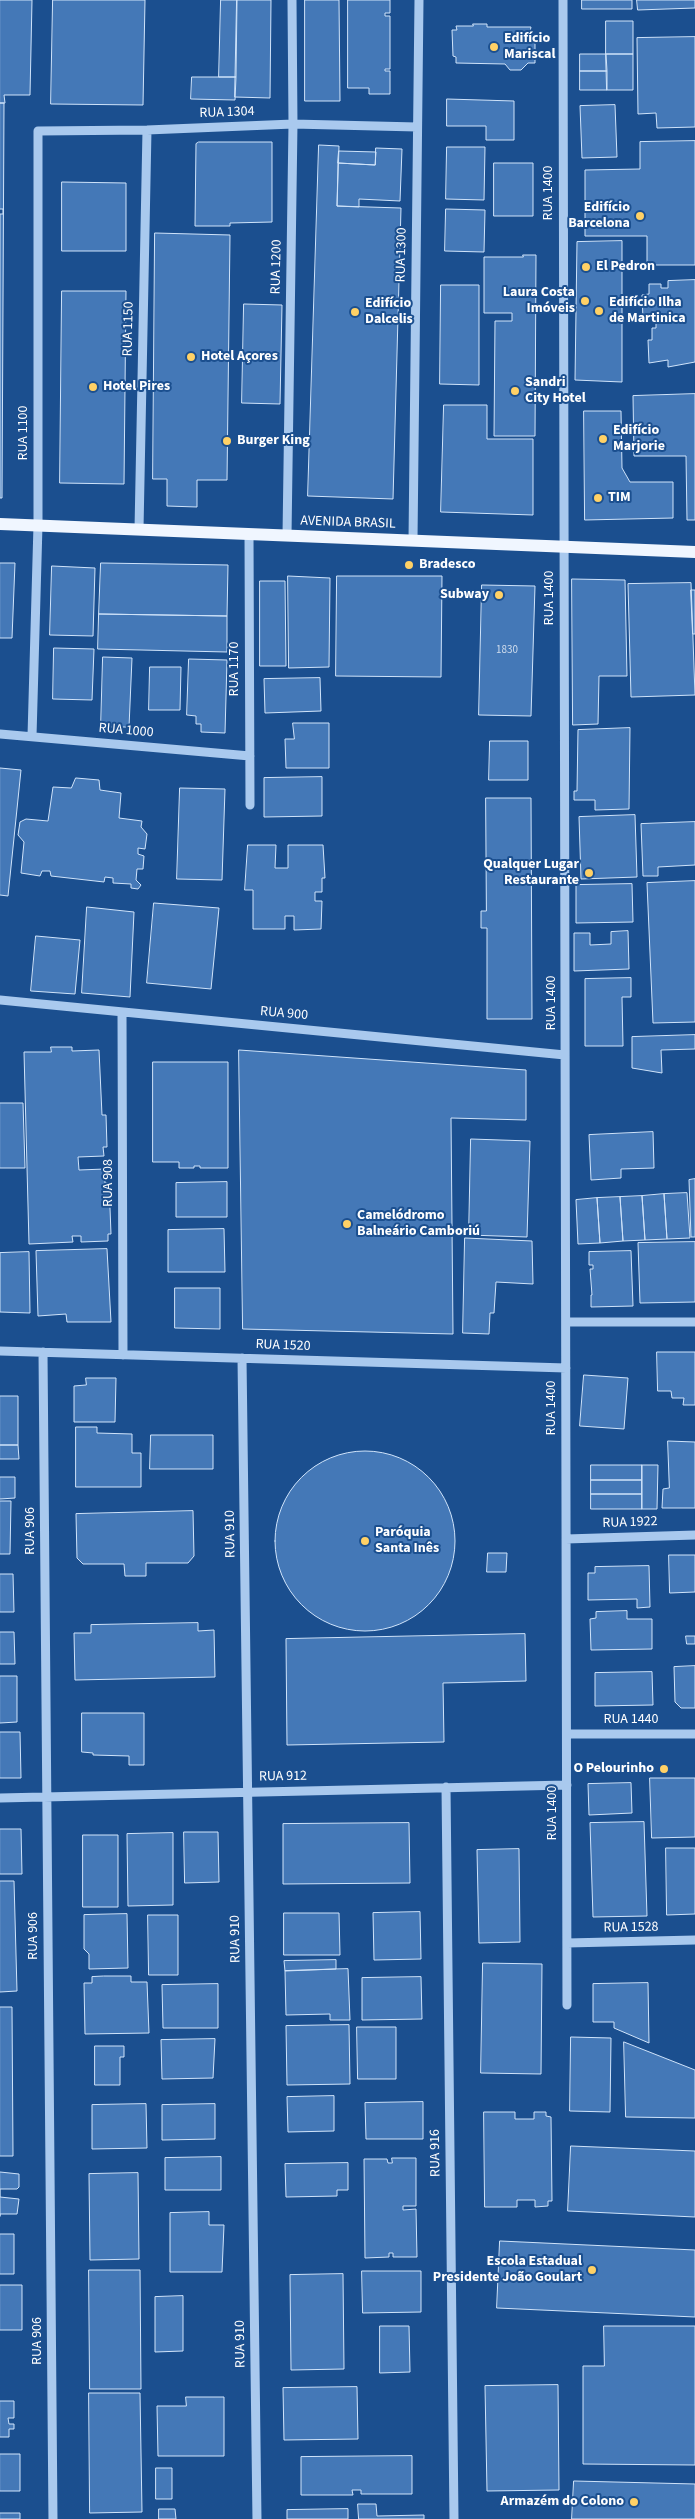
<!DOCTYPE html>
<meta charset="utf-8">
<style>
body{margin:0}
canvas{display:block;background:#1b4f8f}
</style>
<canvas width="695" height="2519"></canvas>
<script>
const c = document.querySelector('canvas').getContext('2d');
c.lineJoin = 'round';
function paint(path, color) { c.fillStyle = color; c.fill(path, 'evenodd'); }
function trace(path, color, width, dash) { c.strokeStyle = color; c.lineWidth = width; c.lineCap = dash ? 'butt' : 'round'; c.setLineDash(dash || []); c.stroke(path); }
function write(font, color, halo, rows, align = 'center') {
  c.font = font + ' "Source Sans 3",sans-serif'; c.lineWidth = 4; c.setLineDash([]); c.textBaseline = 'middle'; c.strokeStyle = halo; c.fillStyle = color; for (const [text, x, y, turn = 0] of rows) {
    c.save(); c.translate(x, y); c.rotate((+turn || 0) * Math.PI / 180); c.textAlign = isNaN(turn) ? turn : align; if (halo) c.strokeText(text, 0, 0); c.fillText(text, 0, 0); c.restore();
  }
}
const building = new Path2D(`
 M0,0H32L30,95H4L5,103H0Z
 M53,0H145L143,105L51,104Z
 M221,0H237L236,77H219Z
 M237,0H271L270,98L235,97Z
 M305,0H339L340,101H305Z
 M348,0H390V13H385V16H390V69H385V71H390V94H369V88H348Z
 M582,0H632V9H582Z
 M637,0H695V8L638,10Z
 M606,21H633V54H606Z
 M473,24H487V27H531L528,41L535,42V63H528L521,70H510L505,64L456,63V57L453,56L452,30H457L456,26H473Z
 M695,37V127L657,128L656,113L638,114L637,38Z
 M580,54H606L607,71H580Z
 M606,54H633V90H607Z
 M580,71H607V90H580Z
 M192,77H236L235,100L191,99Z
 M447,99L514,101V140H486V126H447Z
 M0,103H4L2,498H0V214H3V209H0Z
 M615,105L617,157L582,158L580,106Z
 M695,141V265H647V236H585V170L640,169V142Z
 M199,142H272V222L230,223V226H195L196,144Z
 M319,145L339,146L337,206L401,208L393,499L308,496Z
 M447,147H485L484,200L446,199Z
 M376,148L402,149L400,201L359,199V207L337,206L338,163L375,165Z
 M339,151L376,152L375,165L338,163Z
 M494,163H533V216H494Z
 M62,182L126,183V251H62Z
 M446,209L485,210L484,252L445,251Z
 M155,233L230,235L227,480H197V507L167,506V479H153Z
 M622,241V382L575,380L577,242Z
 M523,255H536L535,436H494L495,321H512V313H484V257H523Z
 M695,280V362L668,367V360L649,363L648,340H652V328H656V319H643L642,295L649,294V284H661V288H668V281Z
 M441,285H479V385L440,384Z
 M62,291H126L124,484L60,483Z
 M244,304L282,305L280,404L242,403Z
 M695,394V520H687L686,456H634L633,396Z
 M444,405H487V439H533V515L441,512Z
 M584,411H621L622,468L630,482H673V518L585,520Z
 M0,563H15L12,638H0Z
 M101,563L228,565L227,616L99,614Z
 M52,566L95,568L93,636L50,635Z
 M288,576L330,578L329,667L289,668Z
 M337,576H442L441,677L336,676Z
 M572,579L625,580L627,676H599L598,724L573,725Z
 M260,581H285L286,666H260Z
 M691,583L695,695L631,697L628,584Z
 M482,585L535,586L531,716L479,715Z
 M691,590H695V634H693Z
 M99,614L227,616V652L98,649Z
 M54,648L94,649L92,700L53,699Z
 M103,657L132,658L129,727H101Z
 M189,659L227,660L225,733L201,732V724H196V716L187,715Z
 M150,667H181L180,710H149Z
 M320,678L321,711L265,713L264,679Z
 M293,723H329V768H286L285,739H294Z
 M630,728L629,809L595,810V800H574V791H577L578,730Z
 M490,741H528V780H489Z
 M0,768L21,770L8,896L0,895Z
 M322,777V816L264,817V778Z
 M76,778L99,780L100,790L121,793L119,818L142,821L141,827L147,834L145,849L138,848V854L144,856L143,869H137L136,880L141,885L138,889L131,888V884L113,883V878L105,877L104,882L51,876L50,871H42L40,876L21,873L24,842L18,835L20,822L26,819L48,821L53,787L71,788Z
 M180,788L225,789L222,880L177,879Z
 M486,798H531L532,1019H487V928H481V911H486Z
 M635,815L637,877L581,879L579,817Z
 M695,822V865L658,867V876H643L641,824Z
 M248,845H276L275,868H288V845H323L325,878H322V892H315V901H322L321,929L294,930V916H285V929H253V890H245Z
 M695,881V1022L653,1023L647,883Z
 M632,884L633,922L576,923V885Z
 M154,903L219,908L211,989L147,983Z
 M87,907L134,912L130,997L82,993Z
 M628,931L629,969L574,971V933H590V945L611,944V932Z
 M36,936L80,940L75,994L31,991Z
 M631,978V997H622L623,1046H585V979Z
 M695,1035V1049L661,1050L662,1073L632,1068V1037Z
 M51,1047H72V1051L99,1050L102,1115H106L107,1147H103L104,1156L78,1157L79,1170L105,1169V1183H109L111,1234H108V1241L81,1242V1236H72L73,1242L29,1244L24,1052H51Z
 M239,1050L526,1070V1120L451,1118L453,1334L243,1329Z
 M153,1062H228V1168H200V1166H194V1168H179V1162H153Z
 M0,1103H23L25,1168H0Z
 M653,1132L654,1168L621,1169V1178L591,1180L589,1135Z
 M471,1139L530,1141L527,1237L469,1235Z
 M695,1179V1237H691L689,1180Z
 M227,1182V1217H176V1183Z
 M687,1193L690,1238L667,1239L664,1194Z
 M664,1194L667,1239L645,1240L642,1196Z
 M642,1196L645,1240L623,1241L620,1197Z
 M620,1197L623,1241L600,1243L597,1198Z
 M597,1198L600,1243L578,1244L576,1200Z
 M224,1229L225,1272H168V1230Z
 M465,1238L532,1241L533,1284L496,1282L494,1313H490L489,1334L463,1333Z
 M695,1242V1302L640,1303L638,1243Z
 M107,1249L111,1322H67L66,1314L38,1316L36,1251Z
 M631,1251L633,1306L591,1307V1295H592L590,1269H593V1265H589V1252Z
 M29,1252L30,1313L0,1312V1253Z
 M175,1288H220V1329L175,1328Z
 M657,1352H695V1405H683L684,1398H672L671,1391H658Z
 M584,1375L628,1378L624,1429L580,1426Z
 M86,1378H116L115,1422H74V1386L86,1385Z
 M0,1396H18V1445H0Z
 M76,1427H97V1433L132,1434V1453H141V1487H76Z
 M151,1435H213V1469H150Z
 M668,1441L695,1442V1508H662L663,1489L669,1488Z
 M0,1445H18L19,1459H0Z
 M275 1541a90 90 0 1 1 180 0a90 90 0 1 1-180 0Z
 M591,1465H642V1480H591Z
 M642,1465H658L657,1509H642Z
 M0,1477H15V1498L0,1499Z
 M591,1480H642V1494H591Z
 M591,1494H642V1509H591Z
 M0,1501H11L10,1554H0Z
 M193,1511L194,1556L188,1563H146V1576H125L124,1564H83L77,1558L76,1514Z
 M488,1553H507L506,1572H487Z
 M669,1555H695V1592L670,1593Z
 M649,1566L650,1607L637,1608V1599L588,1600V1573H595V1567Z
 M0,1574H13L14,1612H0Z
 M627,1611V1619H652V1649L591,1650L590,1619L596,1618V1612Z
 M198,1623V1631L214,1630L215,1677L75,1680L74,1633H91V1625Z
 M0,1632H14L15,1664H0Z
 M525,1634L526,1681L443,1683L444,1742L287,1745L286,1639Z
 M686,1636H695V1644H687Z
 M695,1666V1708H681L675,1702L674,1667Z
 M652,1672L653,1705L595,1706V1673Z
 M0,1676H17V1722L0,1723Z
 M82,1713H144V1765H129V1756L93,1755V1753L82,1752Z
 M0,1732H20L21,1778H0Z
 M650,1778H695V1837L652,1838Z
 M631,1783L632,1813L589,1815L588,1784Z
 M644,1822L647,1916L593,1917L590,1823Z
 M409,1823L410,1883L283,1884V1824Z
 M0,1829H21L22,1874H0Z
 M184,1832H218L219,1882L185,1883Z
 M173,1833V1905L128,1906L127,1834Z
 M83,1835H118V1907H83Z
 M666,1848H695V1914L667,1915Z
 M519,1849L520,1942L479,1943L477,1850Z
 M0,1881H14L17,1991L0,1992Z
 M420,1912L421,1959L374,1960L373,1913Z
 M284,1913H339L340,1955H284Z
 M127,1914L128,1968L89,1969V1954L84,1949V1915Z
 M148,1915H178V1975H149Z
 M336,1960V1969L285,1971L284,1961Z
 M483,1963L542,1964L541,2074L481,2073Z
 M348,1969L350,2020H330V2014L286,2015L285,1971Z
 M104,1976H131V1982H147L149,2033L85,2034L84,1983H92V1977Z
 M421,1977L422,2019L362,2020V1978Z
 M648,1983L649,2043L614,2028V2022H593V1984Z
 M218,1984V2028H163L162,1985Z
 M0,2007H12L13,2156H0Z
 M349,2025L350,2084L287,2085L286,2026Z
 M357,2027H396V2079H358Z
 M571,2037L611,2038L610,2112L570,2111Z
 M215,2039L213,2078L162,2079L161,2040Z
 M624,2042L695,2070V2118L626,2117Z
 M95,2046H124V2057H120V2085H95Z
 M334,2096V2131L288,2132L287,2097Z
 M423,2102V2139H366L365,2103Z
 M146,2104L147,2148L92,2149V2105Z
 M215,2104V2139L162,2140V2105Z
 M484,2112H515V2119H534V2112H546V2116L551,2117L552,2201H548V2206L535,2207V2200H517V2207H485Z
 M571,2146L695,2151V2217L568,2211Z
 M221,2157V2190H165V2158Z
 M392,2158H416V2206H403V2210L416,2209L417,2257H393V2253H389V2257L365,2258L364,2159H387L388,2163H392Z
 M348,2163V2190H337V2196L286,2197L285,2164Z
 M0,2172L19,2174V2187L17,2189H0V2197L19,2199L17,2214H0V2216Z
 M138,2173L139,2259L90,2260L89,2174Z
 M209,2212V2225H224L222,2272H170V2213Z
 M0,2234H14V2274H0Z
 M500,2241L695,2250V2317L497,2308Z
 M89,2270H140L141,2389H90Z
 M362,2271H421V2312L363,2313Z
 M343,2274L344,2369L291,2370L290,2275Z
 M0,2285H22V2330H0Z
 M183,2296V2351L155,2352V2297Z
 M380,2326H409L410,2372L380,2373Z
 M604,2326H695V2465L583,2464V2366H604Z
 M558,2385L559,2490L487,2491L485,2386Z
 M357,2387L358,2439L284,2440L283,2388Z
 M89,2393H140L142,2512L90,2513Z
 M186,2397H224V2456H158L157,2406H186Z
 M0,2401H14V2418H8L9,2424H14V2429H9V2437H0Z
 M0,2454H20V2491H0Z
 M412,2456V2494H361V2490H352L353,2495H301V2457Z
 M156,2468H172V2499H156Z
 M574,2481L695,2484V2519H572Z
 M358,2504H376L377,2516L424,2515V2519H359Z
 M159,2509H175L176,2519H159Z
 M348,2509V2519H287V2510Z
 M0,2513H20V2519H0Z`);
paint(building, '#4478b7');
trace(building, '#cfe3fa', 1);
trace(new Path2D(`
 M563,0L567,2005
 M139,529L147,130
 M249,534L250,805
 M287,535L293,124L292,0
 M413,540L419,0
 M0,734L250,756
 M32,736L38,525V131L147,130L293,124L417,127
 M0,1000L565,1055
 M122,1012L123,1355
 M566,1322H695
 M0,1351L566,1368
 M43,1352L53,2519
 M242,1358L257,2519
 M566,1539L695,1535
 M567,1734H695
 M446,1787L454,2519
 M0,1798L567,1785
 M567,1943L695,1940`), '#a9c9ee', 9);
trace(new Path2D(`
 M0,524L695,552`), '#f0f6ff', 12);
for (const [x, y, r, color] of [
 [494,47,5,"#ffd166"],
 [640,216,5,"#ffd166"],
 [586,267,5,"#ffd166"],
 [585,301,5,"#ffd166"],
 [599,311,5,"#ffd166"],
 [355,312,5,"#ffd166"],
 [191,357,5,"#ffd166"],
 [93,387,5,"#ffd166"],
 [515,391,5,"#ffd166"],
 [603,439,5,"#ffd166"],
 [227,441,5,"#ffd166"],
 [598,498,5,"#ffd166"],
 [409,565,5,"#ffd166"],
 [499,595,5,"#ffd166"],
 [589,873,5,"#ffd166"],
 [347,1224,5,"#ffd166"],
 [365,1541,5,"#ffd166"],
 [664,1769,5,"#ffd166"],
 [592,2270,5,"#ffd166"],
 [634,2502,5,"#ffd166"]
]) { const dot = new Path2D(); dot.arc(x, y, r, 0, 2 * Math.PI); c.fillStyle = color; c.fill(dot); trace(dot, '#1b4f8f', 2); }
write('11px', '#d0dded', null, [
 ["1830",507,651]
]);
write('bold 14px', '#fff', '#1b4f8f', [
 ["Edifício",504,39],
 ["Mariscal",504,55],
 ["Edifício",630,208,"right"],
 ["Barcelona",630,224,"right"],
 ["El Pedron",596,267],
 ["Laura Costa",575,293,"right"],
 ["Imóveis",575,309,"right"],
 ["Edifício Ilha",609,303],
 ["de Martinica",609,319],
 ["Edifício",365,304],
 ["Dalcelis",365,320],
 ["Hotel Açores",201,357],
 ["Sandri",525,383],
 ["City Hotel",525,399],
 ["Hotel Pires",103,387],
 ["Edifício",613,431],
 ["Marjorie",613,447],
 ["Burger King",237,441],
 ["TIM",608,498],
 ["Bradesco",419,565],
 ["Subway",489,595,"right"],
 ["Qualquer Lugar",579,865,"right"],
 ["Restaurante",579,881,"right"],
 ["Camelódromo",357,1216],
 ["Balneário Camboriú",357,1232],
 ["Paróquia",375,1533],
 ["Santa Inês",375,1549],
 ["O Pelourinho",654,1769,"right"],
 ["Escola Estadual",582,2262,"right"],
 ["Presidente João Goulart",582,2278,"right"],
 ["Armazém do Colono",624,2502,"right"]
], 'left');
write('14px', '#fff', '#1b4f8f', [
 ["RUA 1304",227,113,-2],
 ["RUA 1400",549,193,-90],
 ["RUA 1300",402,255,-89],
 ["RUA 1200",277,267,-89],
 ["RUA 1150",129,329,-89],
 ["RUA 1100",24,433,-90],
 ["AVENIDA BRASIL",348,523,2],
 ["RUA 1400",550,598,-90],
 ["RUA 1170",235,669,-90],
 ["RUA 1000",126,731,5],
 ["RUA 1400",552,1003,-90],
 ["RUA 900",284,1014,5],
 ["RUA 908",109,1183,-90],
 ["RUA 1520",283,1346,2],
 ["RUA 1400",552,1408,-90],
 ["RUA 1922",630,1523,-2],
 ["RUA 906",31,1531,-90],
 ["RUA 910",231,1534,-91],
 ["RUA 1440",631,1720],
 ["RUA 912",283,1777,-1],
 ["RUA 1400",553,1813,-90],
 ["RUA 1528",631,1928,-1],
 ["RUA 906",34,1936,-90],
 ["RUA 910",236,1939,-91],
 ["RUA 916",436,2153,-91],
 ["RUA 906",38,2341,-90],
 ["RUA 910",241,2344,-91]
]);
</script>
